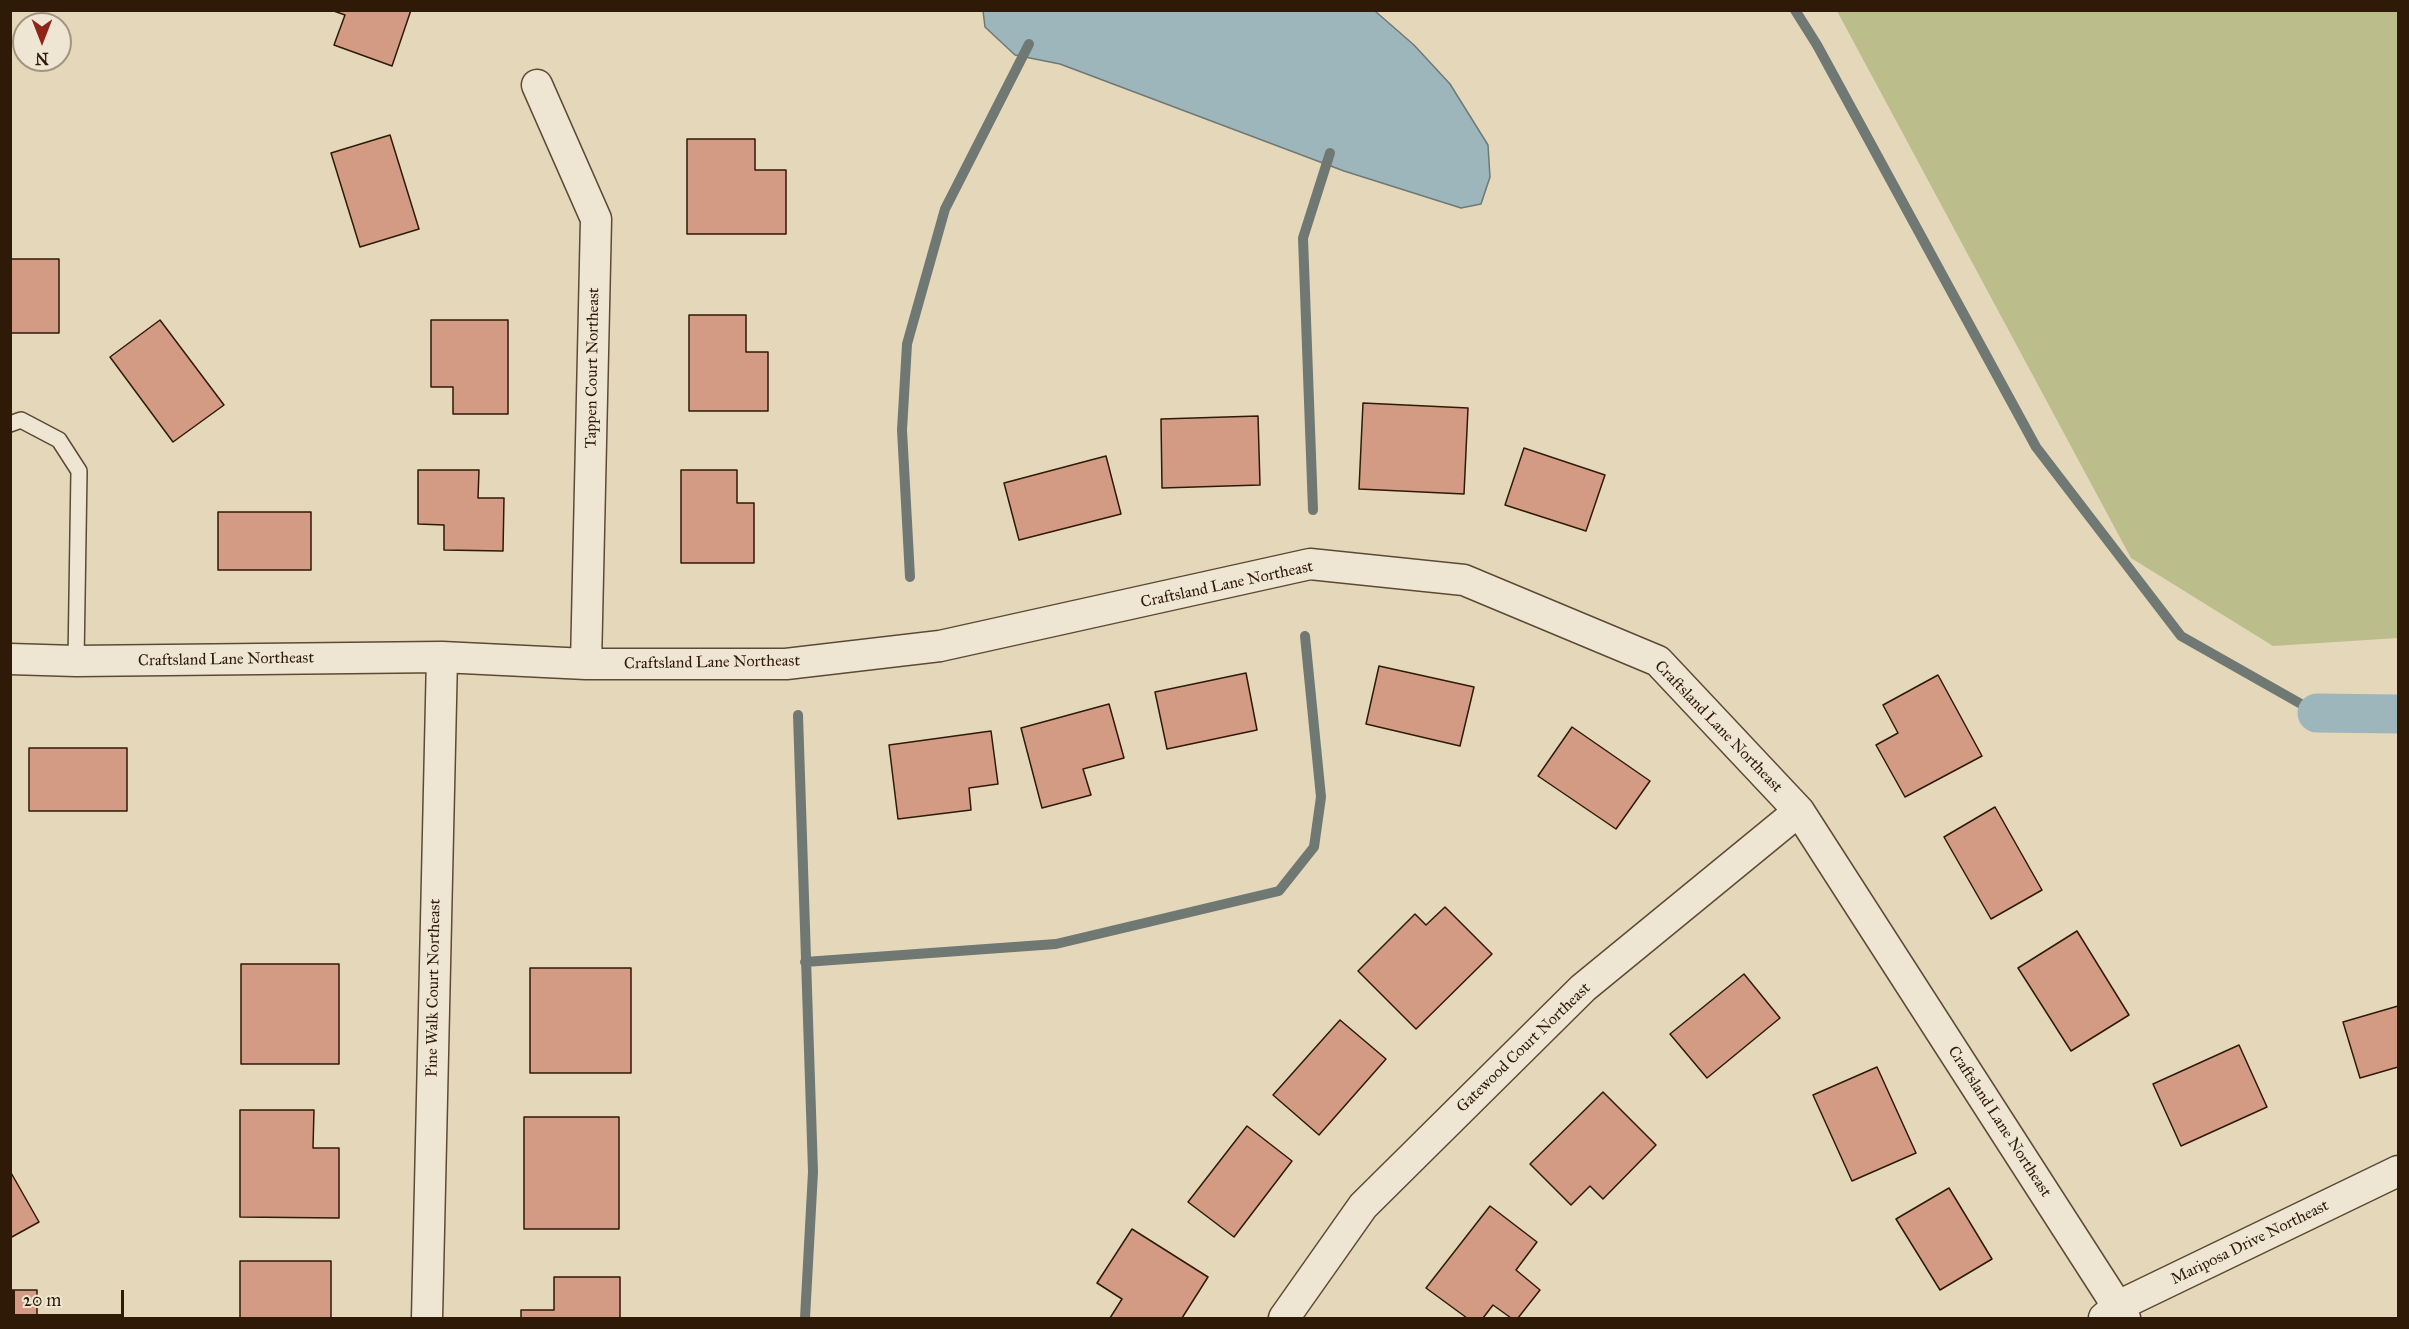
<!DOCTYPE html>
<style>
body{margin:0}
#map{position:relative;width:2409px;height:1329px;overflow:hidden;background:#e5d8ba;font-family:"IM FELL Great Primer",serif}
canvas{display:block}
.frame{position:absolute;inset:0;border:12px solid #2e1a07;pointer-events:none}
.north{position:absolute;left:12px;top:12px;width:60px;height:60px;box-sizing:border-box;background:#eee6d2;border:2px solid #a19481;border-radius:50%;rotate:180deg;font-size:16px;font-weight:700;line-height:24px;text-align:center;color:#2e1a07}
.north::after{content:'';display:block;margin:auto;width:21px;height:27px;background:#8f2418;clip-path:polygon(50% 0,100% 100%,50% 72%,0 100%)}
.scale{position:absolute;left:12px;top:1290px;width:112px;height:27px;box-sizing:border-box;border:3px solid #2e1a07;border-top:0;padding-left:8px;font-size:18px;line-height:21px;white-space:nowrap;color:#2e1a07;-webkit-text-stroke:4px #eee6d2;paint-order:stroke}
</style>
<div id="map">
<canvas width="2409" height="1329"></canvas>
<div class="frame"></div>
<div class="north">N</div>
<div class="scale">20 m</div>
</div>
<script>
const c = document.querySelector('canvas').getContext('2d');
c.lineJoin = 'round';
function paint(path, color) { c.fillStyle = color; c.fill(path, 'evenodd'); }
function trace(path, color, width, dash) { c.strokeStyle = color; c.lineWidth = width; c.lineCap = dash ? 'butt' : 'round'; c.setLineDash(dash || []); c.stroke(path); }
function write(font, color, halo, rows, align = 'center') {
  c.font = font + ' "IM FELL Great Primer",serif'; c.lineWidth = 4.5; c.setLineDash([]); c.textBaseline = 'middle'; c.strokeStyle = halo; c.fillStyle = color; for (const [text, x, y, turn = 0] of rows) {
    c.save(); c.translate(x, y); c.rotate((+turn || 0) * Math.PI / 180); c.textAlign = isNaN(turn) ? turn : align; if (halo) c.strokeText(text, 0, 0); c.fillText(text, 0, 0); c.restore();
  }
}
paint(new Path2D(`
 M1837,11H2398V638L2273,646L2131,558Z`), '#bbbd8b');
const water = new Path2D(`
 M983,11H1375L1414,45L1450,84L1488,145L1490,177L1481,204L1461,208L1344,171L1060,64L1015,55L985,27Z`);
paint(water, '#9cb6bc');
trace(water, '#707874', 1.5);
trace(new Path2D(`
 M1795,10L1817,45L2036,447L2181,636L2317,713
 M1313,510L1303,238L1330,153
 M910,577L902,430L907,344L945,209L1029,44
 M798,715L813,1172L805,1318
 M805,962L1056,944L1279,891L1314,847L1321,797L1305,636`), '#707874', 10);
trace(new Path2D(`
 M2317,713L2398,714`), '#9cb6bc', 39);
const building = new Path2D(`
 M331,10H411L392,66L334,45L345,15Z
 M390,135L419,229L360,247L331,153Z
 M687,139H755V170H786V234H687Z
 M10,259H59V333H10Z
 M689,315H746V352H768V411H689Z
 M160,320L224,405L173,442L110,357Z
 M431,320H508V414H453V387H431Z
 M1363,403L1468,408L1464,494L1359,489Z
 M1258,416L1260,485L1162,488L1161,419Z
 M1524,448L1605,475L1586,531L1505,505Z
 M1106,456L1121,514L1019,540L1004,483Z
 M418,470H479L478,498H504L503,551L444,550V525L418,524Z
 M681,470H737V503H754V563H681Z
 M218,512H311V570H218Z
 M1379,666L1474,687L1460,746L1366,724Z
 M1246,673L1257,730L1167,749L1155,692Z
 M1938,675L1982,756L1905,797L1876,745L1898,733L1883,705Z
 M1109,704L1124,758L1083,769L1091,795L1042,808L1021,728Z
 M1572,727L1650,781L1616,829L1538,776Z
 M991,731L998,784L969,788L971,810L898,819L889,745Z
 M29,748H127V811H29Z
 M1995,807L2042,890L1991,919L1944,837Z
 M1445,907L1492,954L1416,1029L1358,971L1415,914L1426,925Z
 M2077,931L2129,1015L2071,1051L2018,968Z
 M241,964H339V1064H241Z
 M530,968H631V1073H530Z
 M1744,974L1780,1018L1707,1078L1670,1034Z
 M2398,1006V1067L2360,1078L2343,1022Z
 M1340,1020L1386,1059L1319,1135L1273,1095Z
 M2239,1045L2267,1107L2181,1146L2153,1084Z
 M1877,1067L1916,1153L1852,1181L1813,1095Z
 M1603,1092L1656,1145L1603,1199L1590,1186L1571,1205L1530,1164Z
 M240,1110H314L313,1148H339V1218L240,1217Z
 M524,1117H619V1229H524Z
 M1247,1126L1292,1161L1234,1237L1188,1202Z
 M10,1171L39,1222L10,1238Z
 M1949,1188L1992,1259L1940,1290L1896,1219Z
 M1490,1206L1537,1242L1516,1270L1540,1290L1518,1318H1511L1493,1305L1483,1318H1467L1426,1288Z
 M1132,1229L1208,1277L1182,1318H1110L1122,1299L1097,1283Z
 M240,1261H331V1318H240Z
 M554,1277H620V1318H521V1310H554Z
 M10,1290H37V1318H10Z`);
paint(building, '#d49b84');
trace(building, '#2e1a07', 1.5);
const lane = new Path2D(`
 M10,424L21,420L59,440L79,471L76,661`);
const street = new Path2D(`
 M537,85L596,219L586,664
 M10,659L76,661L442,657L586,664H786L940,646L1310,564L1464,580L1658,661L1799,811L2125,1318
 M427,1318L442,657
 M1284,1318L1363,1206L1583,988L1799,811
 M2104,1318L2118,1306L2398,1171`);
trace(lane, '#5c4a34', 18);
trace(street, '#5c4a34', 33);
trace(lane, '#eee6d2', 15);
trace(street, '#eee6d2', 30);
write('16px', '#2e1a07', '#eee6d2', [
 ["Tappen Court Northeast",593,368,-89],
 ["Craftsland Lane Northeast",1227,585,-12],
 ["Craftsland Lane Northeast",226,660,-1],
 ["Craftsland Lane Northeast",712,663,-1],
 ["Craftsland Lane Northeast",1718,727,46],
 ["Pine Walk Court Northeast",434,988,-89],
 ["Gatewood Court Northeast",1524,1048,-44],
 ["Craftsland Lane Northeast",1999,1122,57],
 ["Mariposa Drive Northeast",2250,1243,-26]
]);
</script>
